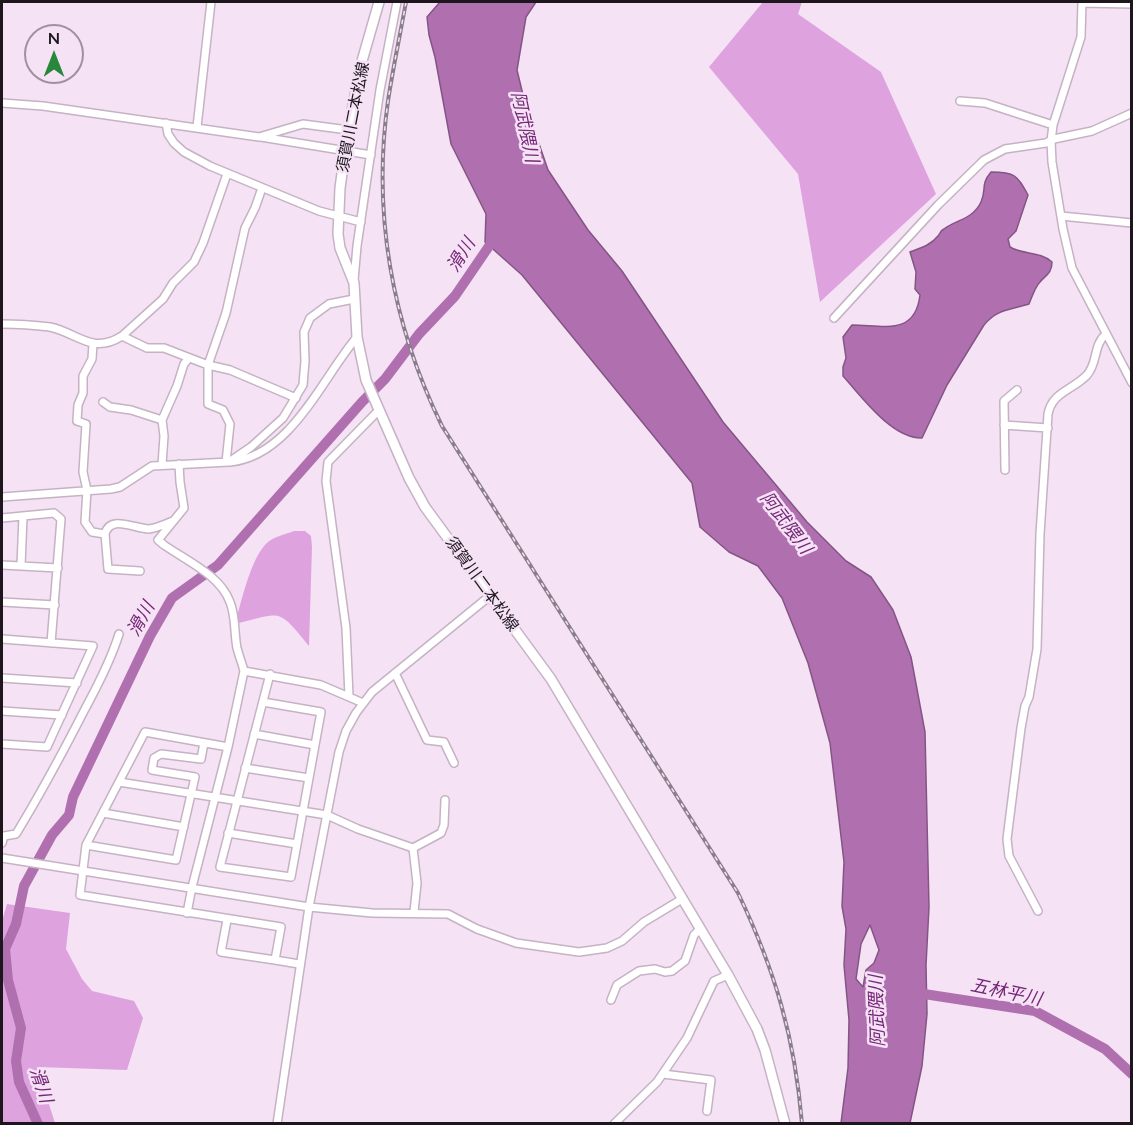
<!DOCTYPE html>
<meta charset="utf-8">
<style>
body{margin:0}
#map{position:relative;width:1133px;height:1125px;overflow:hidden;background:#f5e2f5;font-family:Lato,sans-serif}
canvas{display:block}
.frame{position:absolute;inset:0;border:3px solid #1d171d;pointer-events:none}
.north{position:absolute;left:24px;top:24px;width:60px;height:60px;box-sizing:border-box;background:#f5e2f5;border:2px solid #9f919f;border-radius:50%;rotate:0deg;font-size:16px;font-weight:700;line-height:24px;text-align:center;color:#1d171d}
.north::after{content:'';display:block;margin:auto;width:21px;height:27px;background:#27873a;clip-path:polygon(50% 0,100% 100%,50% 72%,0 100%)}
</style>
<div id="map">
<canvas width="1133" height="1125"></canvas>
<div class="frame"></div>
<div class="north">N</div>
</div>
<script>
const c = document.querySelector('canvas').getContext('2d');
c.lineJoin = 'round';
function paint(path, color) { c.fillStyle = color; c.fill(path, 'evenodd'); }
function trace(path, color, width, dash) { c.strokeStyle = color; c.lineWidth = width; c.lineCap = dash ? 'butt' : 'round'; c.setLineDash(dash || []); c.stroke(path); }
function write(font, color, halo, rows, align = 'center') {
  c.font = font + ' Lato,"Noto Sans JP",sans-serif'; c.lineWidth = 5; c.setLineDash([]); c.textBaseline = 'middle'; c.strokeStyle = halo; c.fillStyle = color; for (const [text, x, y, turn = 0] of rows) {
    c.save(); c.translate(x, y); c.rotate((+turn || 0) * Math.PI / 180); c.textAlign = isNaN(turn) ? turn : align; if (halo) c.strokeText(text, 0, 0); c.fillText(text, 0, 0); c.restore();
  }
}
paint(new Path2D(`
 M763,2H802L798,14L881,72L936,194L820,302L798,174L709,67Z
 M294,531H305L311,536L312,547L309,646C277,606 281,613 235,624C241,603 251,556 268,542C274,537 286,534 294,531Z
 M7,904L70,913L66,949L82,979L92,991L134,1001L143,1018L127,1070L37,1067L55,1123H2V921Z`), '#dea3de');
const water = new Path2D(`
 M440,2H536L526,17L517,70L525,103L548,170L588,230L622,271L723,422L807,522L846,561L871,577L893,610L911,657L925,732L929,907L926,965L927,1014L922,1066L910,1123H841L848,1068L849,1020L844,965L846,929L842,906L844,862L830,743L808,663L782,598L758,566L729,552L700,527L692,483L522,275L485,242L486,214L451,144L435,57L429,35L427,17ZM870,925L879,950L874,963L866,970L863,987L856,979L861,944Z
 M991,172C1015,172 1017,175 1028,195L1016,231L1008,239L1010,247C1023,255 1040,251 1052,262C1052,273 1046,275 1040,282C1035,287 1032,297 1029,304C1010,310 997,309 984,325L947,385L922,438C892,439 861,396 843,376V367L846,358L843,337L852,325C882,325 915,337 920,295L915,289L916,272L910,252C921,248 931,245 938,236C942,231 939,232 944,229C958,219 973,219 981,202C987,189 980,185 991,172Z`);
paint(water, '#b070b0');
trace(water, '#845584', 1.5);
trace(new Path2D(`
 M914,990L924,994L1035,1011L1105,1049L1132,1074
 M38,1124L19,1082L16,1061L21,1028L8,980L5,949L16,924L24,886L52,835L69,815L73,797L150,636L172,598L218,565L362,402L385,379L419,334L455,296L498,233`), '#b070b0', 10);
const minor = new Path2D(`
 M1082,2L1081,37L1053,125L1051,141L1052,162L1063,229L1072,268L1132,383
 M1082,3L1132,4
 M960,101L985,103L1053,125
 M2,103L43,106L259,137L303,124L348,130
 M166,123L168,134L174,143L184,152L210,166L319,211L361,222
 M197,127L211,2
 M261,137L371,155
 M1061,216L1132,223
 M354,280L357,246L380,90L397,2
 M834,318L938,205L984,160L1005,149L1046,143L1054,139L1092,131L1132,113
 M2,324C18,324 33,325 50,327C78,333 92,355 122,336L147,348H164L208,365L230,370L296,398
 M122,336L163,299L173,283L194,262L203,243L227,174
 M93,344L92,359L83,376V393L78,405L77,421L86,424L83,472L87,490L85,522L92,532L105,534L108,569L140,571
 M103,402L110,407L131,410L162,420
 M1004,425L1048,428
 M226,462L230,424L223,410L208,404V365L226,313L245,228L255,208L262,188
 M230,462C291,456 322,378 357,337
 M179,464L180,482L184,508L158,540L164,545C187,561 220,575 230,602C236,617 234,633 237,648C239,656 242,663 244,671
 M162,465L164,436L162,420L177,386L184,364L189,358
 M1005,470L1004,401L1017,390
 M2,497L111,489L120,487L152,466L229,462L251,447L283,418L303,385L305,361L304,332L310,318L329,304L354,299
 M2,518L54,513L61,519L51,643
 M105,534C110,514 135,529 149,529C157,528 165,524 173,521
 M2,565L58,568
 M21,566L23,516
 M2,602L55,605
 M2,639L93,646L47,747L2,744
 M395,673L427,740L444,742L454,763
 M2,678L77,683
 M349,696L346,628L326,481L328,462L379,410
 M263,702L321,712L291,877L220,867L270,674
 M2,711L62,715
 M254,734L315,745
 M245,768L309,778
 M119,782L327,815L358,829L413,848
 M103,813L184,827
 M228,833L297,844
 M2,843L4,836L16,834C41,793 63,752 85,709C98,685 111,660 119,634
 M86,845L176,860L195,777L152,770L154,758L161,754L201,759L204,743
 M2,858L309,907L372,913L448,914L477,929L516,943L579,952L607,948L622,941L644,922L682,899
 M1038,911L1009,856L1007,839L1021,728L1025,706L1029,697L1037,649L1040,534L1048,414C1052,392 1073,390 1087,375C1098,363 1093,345 1106,334
 M414,912L417,883L413,848L441,833L444,825L445,800
 M187,913L192,887L228,747L244,671L321,685L363,703
 M227,920L221,952L275,960L281,927L80,895L86,845L145,732L228,747
 M275,960L299,964
 M611,1000L617,985L639,971L655,969L665,972L672,971L685,961L694,935L700,929
 M663,1074L711,1080L707,1111
 M277,1124L309,907L339,752L346,731L356,713L372,692L491,595
 M614,1124L657,1082L687,1038L714,981L728,975`);
const major = new Path2D(`
 M379,2L362,61L348,130L340,188L338,234L340,248L354,283L357,337L366,380L409,478L425,507L551,679L728,975L757,1029L765,1050L785,1124`);
trace(minor, '#c5b3c4', 10);
trace(major, '#c5b3c4', 12);
trace(minor, '#fff', 7);
trace(major, '#fff', 9);
const rail = new Path2D(`
 M406,2C400,35 393,68 388,101C372,213 392,324 442,426L738,893C775,970 795,1038 802,1124`);
trace(rail, '#8b7e8b', 4);
trace(rail, '#f5e2f5', 1.5, [4.5]);
write('16px', '#1d171d', '#f5e2f5', [
 ["須賀川二本松線",353,117,-79],
 ["須賀川二本松線",482,584,54]
]);
write('italic 18px', '#752778', '#f5e2f5', [
 ["阿武隈川",525,127,78],
 ["滑川",461,255,-58],
 ["阿武隈川",786,523,53],
 ["滑川",141,619,-61],
 ["五林平川",1006,992,12],
 ["阿武隈川",877,1011,-92],
 ["滑川",41,1085,71]
]);
</script>
